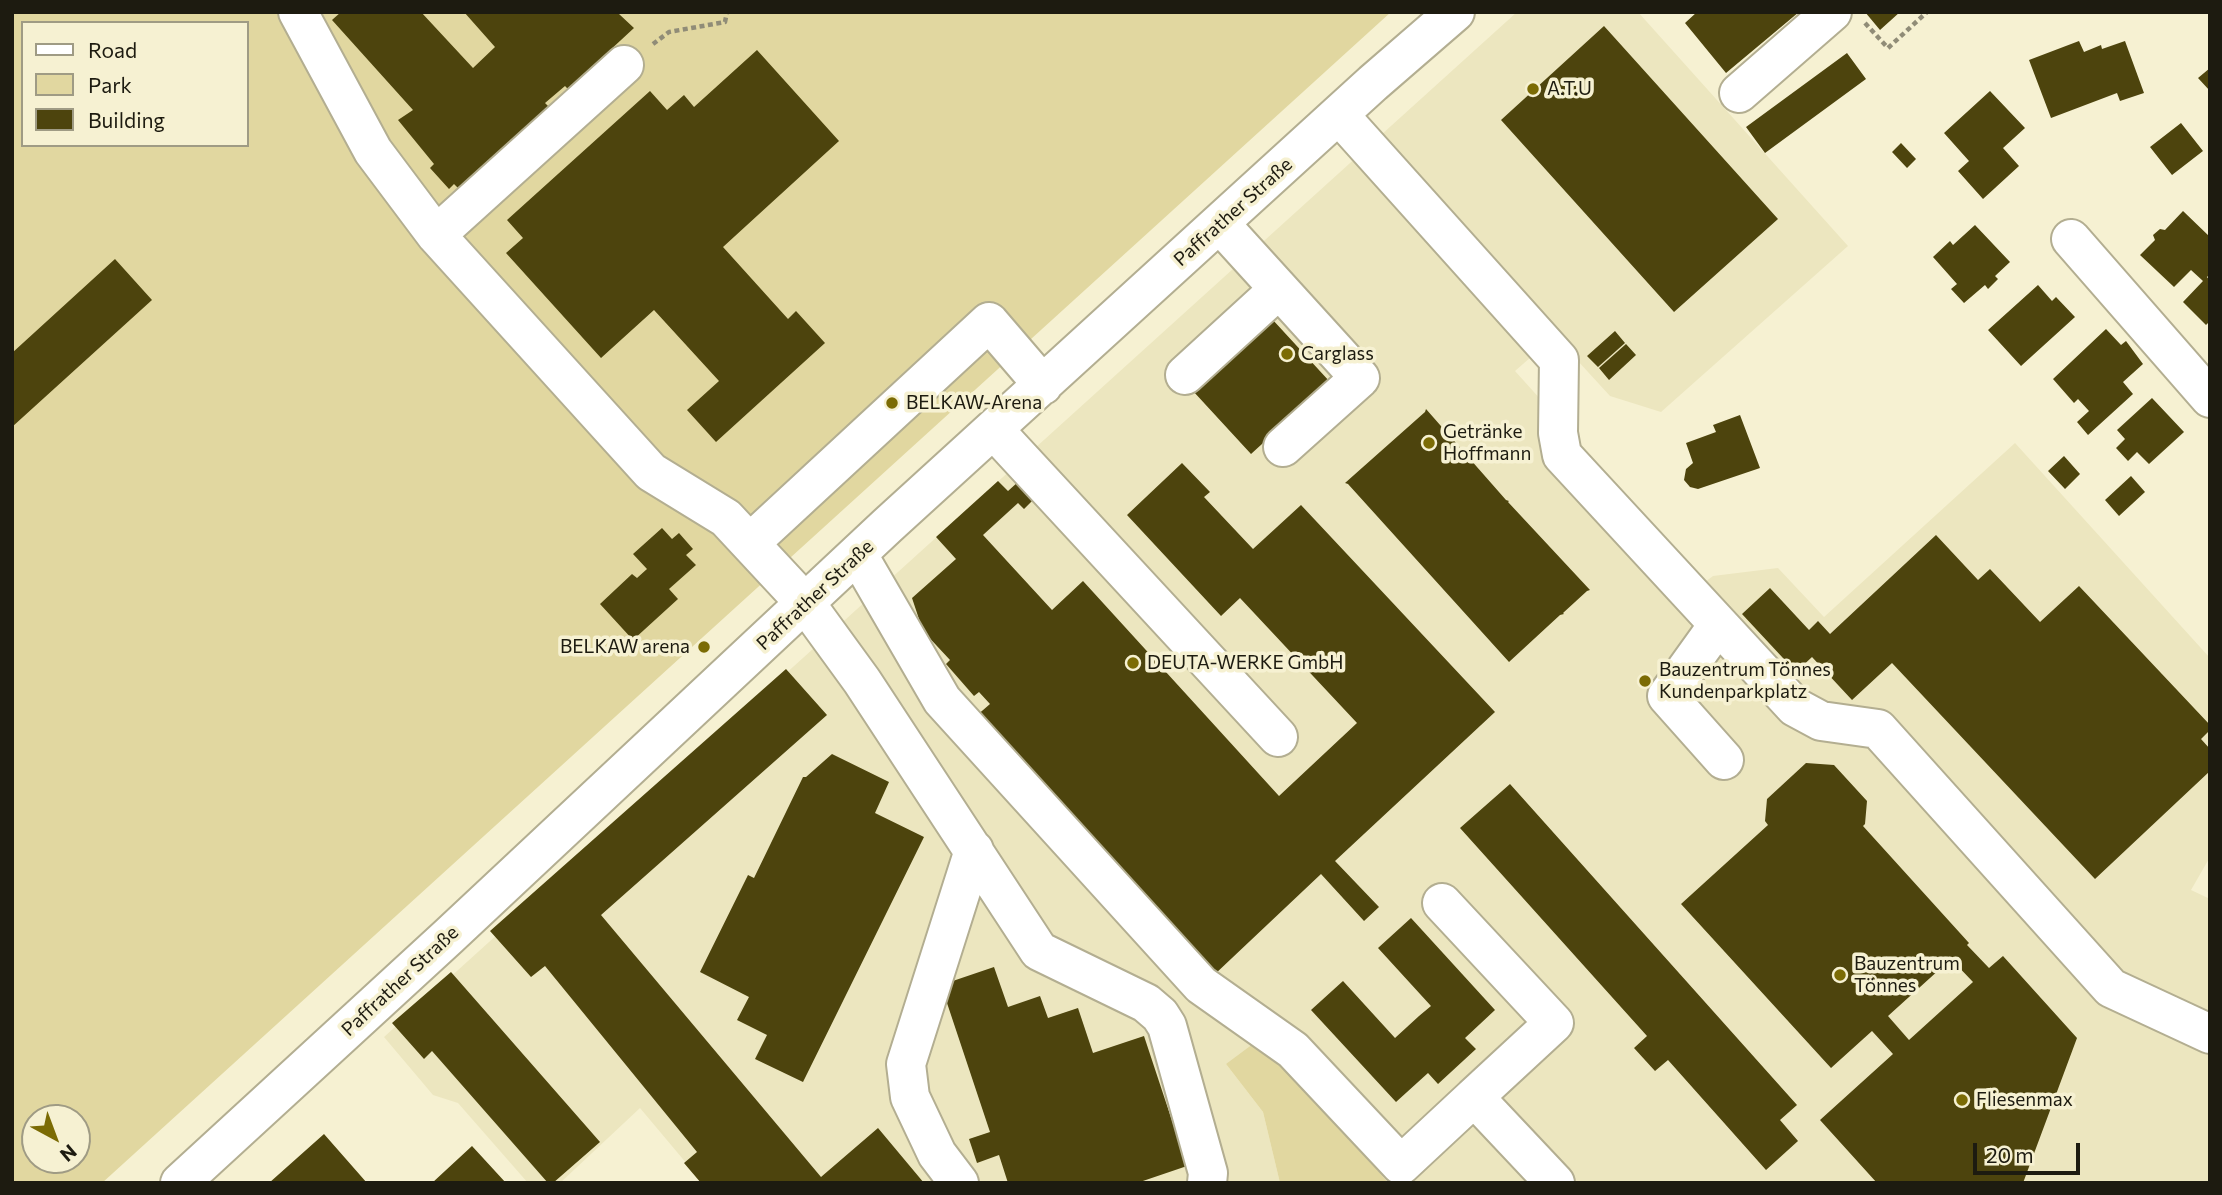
<!DOCTYPE html>
<meta charset="utf-8">
<style>
body{margin:0}
#map{position:relative;width:2222px;height:1195px;overflow:hidden;background:#f6f1d2;font-family:Commissioner,sans-serif}
canvas{display:block}
.frame{position:absolute;inset:0;border:14px solid #1d1b10;pointer-events:none}
.legend{position:absolute;left:21px;top:21px;width:228px;height:126px;box-sizing:border-box;background:#f6f1d2;border:2px solid #9f9b84;margin:0;padding:9px 12px;list-style:none;font-size:21px;color:#1d1b10}
.legend li{display:flex;align-items:center;gap:14px;height:35px}
.legend b{width:35px;border:2px solid #9f9b84}
.north{position:absolute;left:21px;top:1104px;width:70px;height:70px;box-sizing:border-box;background:#f6f1d2;border:2px solid #9f9b84;border-radius:50%;rotate:139deg;font-size:19px;font-weight:700;line-height:28px;text-align:center;color:#1d1b10}
.north::after{content:'';display:block;margin:auto;width:24px;height:32px;background:#7b6b04;clip-path:polygon(50% 0,100% 100%,50% 72%,0 100%)}
.scale{position:absolute;left:1973px;top:1143px;width:107px;height:32px;box-sizing:border-box;border:4px solid #1d1b10;border-top:0;padding-left:9px;font-size:21px;line-height:24px;white-space:nowrap;color:#1d1b10;-webkit-text-stroke:5px #f6f1d2;paint-order:stroke}
</style>
<div id="map">
<canvas width="2222" height="1195"></canvas>
<div class="frame"></div>
<ul class="legend">
<li><b style="height:9px;background:#fff"></b>Road</li>
<li><b style="height:19px;background:#e1d7a0"></b>Park</li>
<li><b style="height:19px;background:#4d440d"></b>Building</li>
</ul>
<div class="north">N</div>
<div class="scale">20 m</div>
</div>
<script>
const c = document.querySelector('canvas').getContext('2d');
c.lineJoin = 'round';
function paint(path, color) { c.fillStyle = color; c.fill(path, 'evenodd'); }
function trace(path, color, width, dash) { c.strokeStyle = color; c.lineWidth = width; c.lineCap = dash ? 'butt' : 'round'; c.setLineDash(dash || []); c.stroke(path); }
function write(font, color, halo, rows, align = 'center') {
  c.font = font + ' Commissioner,sans-serif'; c.lineWidth = 7; c.setLineDash([]); c.textBaseline = 'middle'; c.strokeStyle = halo; c.fillStyle = color; for (const [text, x, y, turn = 0] of rows) {
    c.save(); c.translate(x, y); c.rotate((+turn || 0) * Math.PI / 180); c.textAlign = isNaN(turn) ? turn : align; if (halo) c.strokeText(text, 0, 0); c.fillText(text, 0, 0); c.restore();
  }
}
paint(new Path2D(`
 M1517,12H1638L1848,246L1661,412L1610,396L1555,336L1515,371L1705,582L1713,576L1778,568L1824,617L2015,443L2210,658V857L2191,890L2210,899V1183H1388L1288,1060L1226,1064L1263,1112L1280,1183H703L640,1108L560,1183H528L458,1103L433,1095L384,1037Z`), '#ece6bf');
paint(new Path2D(`
 M12,12H1391L102,1183H12ZM23,23H247V145H23ZM35,1118H77V1160H35Z
 M1257,1041L1288,1060L1388,1183H1280L1263,1112L1226,1064Z`), '#e1d7a0');
paint(new Path2D(`
 M341,12H421L473,68L495,47L464,12H621L619,14L634,28L568,89L565,86L545,103L549,107L458,188L454,184L449,189L430,168L434,164L398,120L413,110L332,20Z
 M1697,12H1799L1726,73L1685,23Z
 M1865,12H1900L1880,30Z
 M1604,26L1778,219L1674,312L1501,120Z
 M2079,41L2084,52L2101,45L2102,49L2125,41L2144,93L2120,101L2117,93L2051,118L2029,60Z
 M757,50L839,141L723,247L788,319L796,311L825,343L716,442L687,410L719,381L654,310L601,358L506,253L523,238L507,220L650,91L667,110L684,95L694,107Z
 M1847,53L1866,79L1765,153L1746,127Z
 M2210,68V91L2198,78Z
 M1990,91L2025,128L2003,148L2019,166L1983,199L1958,171L1969,161L1944,133Z
 M2181,123L2203,151L2172,175L2150,147Z
 M1901,143L1916,159L1907,168L1892,152Z
 M2183,211L2210,237V274L2207,277L2210,281V321L2206,325L2183,302L2203,281L2191,270L2174,287L2140,255L2155,240L2153,235L2160,229L2165,230Z
 M1975,225L2010,262L1995,276L1998,279L1988,289L1985,285L1964,303L1951,289L1957,284L1933,257L1950,241L1953,245Z
 M115,259L152,300L12,427V353Z
 M2038,285L2052,301L2056,297L2075,317L2021,366L1988,330Z
 M1272,319L1330,382L1251,454L1193,391Z
 M2106,329L2121,345L2126,341L2143,364L2123,382L2133,394L2088,435L2077,422L2089,411L2078,399L2074,403L2053,379Z
 M1615,331L1625,343L1598,367L1587,356Z
 M1626,344L1636,355L1609,380L1599,368Z
 M2152,398L2184,432L2149,464L2137,452L2128,461L2116,448L2125,439L2117,430Z
 M1426,409L1506,500L1509,501L1508,502L1590,590L1587,591L1563,613L1564,614L1560,615L1509,662L1348,484L1345,483L1425,412Z
 M1740,415L1760,468L1698,489L1690,487L1684,480L1686,469L1693,463L1686,443L1716,432L1713,425Z
 M2064,456L2080,474L2065,489L2048,471Z
 M1182,463L1210,492L1204,497L1253,549L1301,505L1495,712L1335,861L1379,907L1364,921L1321,874L1214,975L975,717L990,704L979,692L974,696L946,664L950,660L923,631L912,598L956,559L936,537L998,481L1008,491L1018,482L1034,499L1024,509L1018,503L983,535L1052,610L1083,581L1279,796L1357,723L1240,598L1221,616L1127,515Z
 M2131,476L2145,492L2119,516L2105,500Z
 M662,528L672,539L679,533L693,549L686,555L696,565L669,589L678,599L633,640L600,604L632,574L637,578L647,569L633,554Z
 M1936,535L1978,580L1990,569L2040,622L2079,586L2210,725V730L2201,739L2210,749V771L2095,879L1892,663L1852,700L1812,657L1796,672L1742,614L1770,588L1809,630L1818,621L1830,634Z
 M786,669L827,715L601,915L821,1177L878,1128L924,1183H723L722,1181L701,1183L684,1163L697,1152L545,966L531,977L490,931Z
 M832,754L889,782L875,813L924,837L803,1082L755,1059L767,1035L737,1020L749,997L700,972L748,875L754,878L803,777H806Z
 M1806,763L1834,765L1867,801L1865,824L1863,826L1969,943L1967,945L1989,968L2003,956L2077,1038L2023,1183H1877L1820,1120L1893,1054L1872,1031L1831,1068L1681,904L1768,825L1765,821L1767,799ZM1951,959L1973,982L1909,1040L1888,1016Z
 M1510,784L1797,1105L1780,1120L1798,1141L1766,1170L1668,1060L1655,1071L1634,1048L1647,1036L1460,828Z
 M1411,918L1495,1010L1465,1038L1476,1049L1438,1084L1428,1073L1396,1102L1311,1010L1343,981L1395,1038L1419,1016L1431,1006L1378,948Z
 M994,967L1008,1007L1040,996L1048,1018L1078,1008L1093,1053L1144,1036L1187,1166L1137,1183H1008L999,1155L977,1163L969,1139L990,1132L941,985Z
 M451,972L600,1142L553,1183H548L432,1051L424,1059L392,1023Z
 M324,1134L367,1183H269Z
 M472,1146L506,1183H432Z`), '#4d440d');
const minor = new Path2D(`
 M298,12L373,151L436,235L651,472L726,518L806,604L862,681L1039,951L1146,1003L1160,1015L1167,1026L1208,1173L1207,1183
 M1739,93L1832,12
 M1339,115L1559,360L1558,433L1562,455L1795,707L1821,721L1878,729L2111,988L2210,1034
 M1220,224L1360,378L1283,447
 M436,235L624,65
 M2071,239L2210,398
 M1185,375L1279,289
 M994,430L1278,737
 M750,543L989,322L1043,385
 M858,555L942,700L1201,985L1293,1050L1401,1165L1474,1097L1555,1183
 M1718,625L1667,696L1724,760
 M1442,903L1554,1023L1474,1097
 M180,1183L449,936L888,525L1373,83L1455,12
 M959,1183L937,1154L910,1097L906,1064L974,850`);
trace(minor, '#b3ae91', 42);
trace(new Path2D(`
 M1865,23L1888,48L1927,12
 M653,44L669,32L725,22L727,12`), '#908c77', 4.5, [5, 3.5]);
trace(minor, '#fff', 38);
for (const [x, y, r, color] of [
 [1533,89,7,"#7b6b04"],
 [1287,354,7,"#7b6b04"],
 [892,403,7,"#7b6b04"],
 [1429,443,7,"#7b6b04"],
 [704,647,7,"#7b6b04"],
 [1133,663,7,"#7b6b04"],
 [1645,681,7,"#7b6b04"],
 [1840,975,7,"#7b6b04"],
 [1962,1100,7,"#7b6b04"]
]) { const dot = new Path2D(); dot.arc(x, y, r, 0, 2 * Math.PI); c.fillStyle = color; c.fill(dot); trace(dot, '#f6f1d2', 2.5); }
write('19px', '#1d1b10', '#f6f1d2', [
 ["A.T.U",1547,89],
 ["Carglass",1301,354],
 ["BELKAW-Arena",906,403],
 ["Getränke",1443,432],
 ["Hoffmann",1443,454],
 ["BELKAW arena",690,647,"right"],
 ["DEUTA-WERKE GmbH",1147,663],
 ["Bauzentrum Tönnes",1659,670],
 ["Kundenparkplatz",1659,692],
 ["Bauzentrum",1854,964],
 ["Tönnes",1854,986],
 ["Fliesenmax",1976,1100]
], 'left');
write('19px', '#1d1b10', '#f6f1d2', [
 ["Paffrather Straße",1233,212,-42],
 ["Paffrather Straße",815,595,-43],
 ["Paffrather Straße",400,981,-43]
]);
</script>
